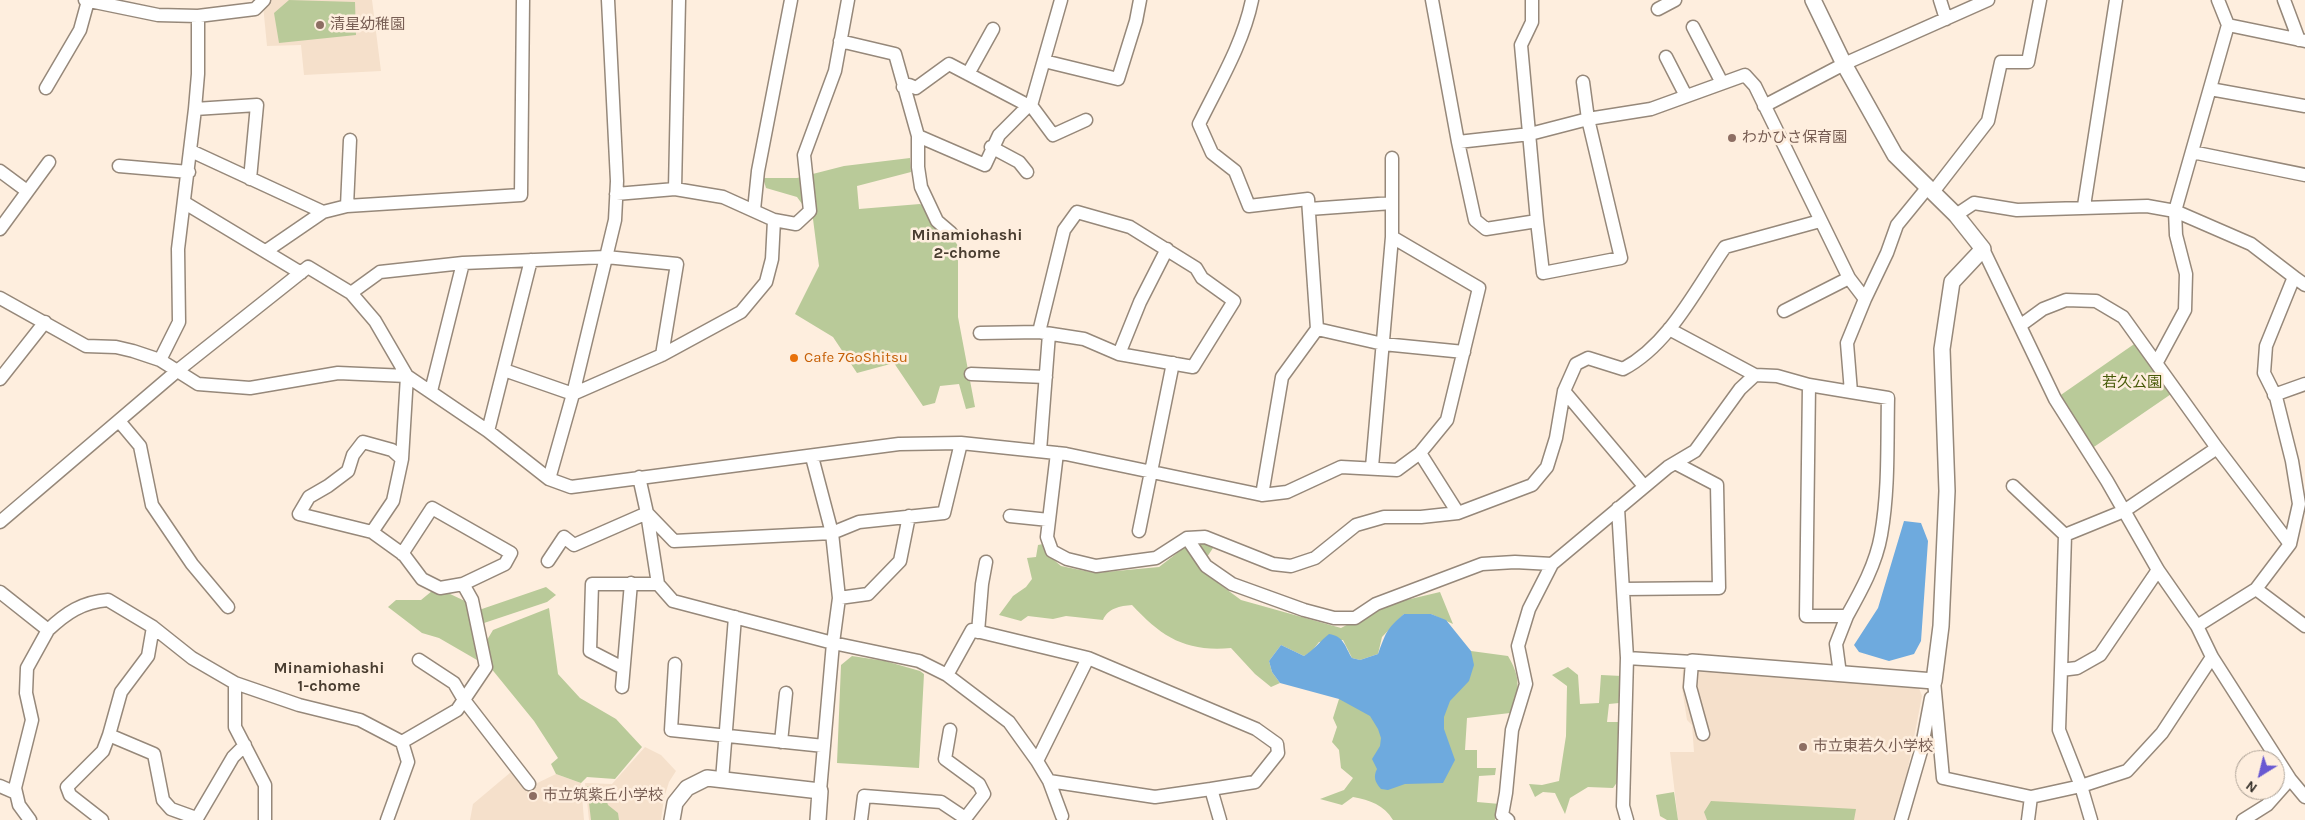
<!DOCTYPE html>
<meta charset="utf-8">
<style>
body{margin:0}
#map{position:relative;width:2305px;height:820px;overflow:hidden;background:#feeede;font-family:Karla,sans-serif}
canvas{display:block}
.north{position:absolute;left:2235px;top:750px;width:50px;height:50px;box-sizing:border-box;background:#feeede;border:1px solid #aba094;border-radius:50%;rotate:216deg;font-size:14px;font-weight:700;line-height:20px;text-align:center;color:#2f2a24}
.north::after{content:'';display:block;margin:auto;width:18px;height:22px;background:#6959d2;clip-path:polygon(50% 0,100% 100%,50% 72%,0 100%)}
</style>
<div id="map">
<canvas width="2305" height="820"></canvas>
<div class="north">N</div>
</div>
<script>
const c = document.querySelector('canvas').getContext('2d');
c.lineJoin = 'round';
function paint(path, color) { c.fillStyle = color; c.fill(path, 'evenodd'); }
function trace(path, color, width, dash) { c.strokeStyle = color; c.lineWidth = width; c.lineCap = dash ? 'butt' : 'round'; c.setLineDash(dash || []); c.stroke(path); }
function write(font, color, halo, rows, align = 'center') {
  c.font = font + ' Karla,"Noto Sans JP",sans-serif'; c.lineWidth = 5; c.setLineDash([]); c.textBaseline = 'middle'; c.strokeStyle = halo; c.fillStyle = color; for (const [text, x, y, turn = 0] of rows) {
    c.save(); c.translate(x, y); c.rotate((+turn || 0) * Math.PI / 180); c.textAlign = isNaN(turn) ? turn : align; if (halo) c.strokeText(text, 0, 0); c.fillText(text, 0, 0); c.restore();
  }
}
paint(new Path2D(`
 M270,0H372L381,71L304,75L301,45L267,46L263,5Z
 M1683,667L1919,688L1922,696L1906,779L1894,820H1678L1670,752H1694L1692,725L1687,720L1682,688Z
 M645,747L661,755L676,771L669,782L664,798L661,820H589L585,783L612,784Z
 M511,772L527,788L556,774L581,783L584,820H470L473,804Z`), '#f5e0cb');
paint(new Path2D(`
 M289,0L355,2L356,35L279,43L274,13Z
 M910,158L911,172L857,186L859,209L920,204L939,216L958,246V317L975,407L966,409L959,384L940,386L935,403L923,406L894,363L857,373L833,337L795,314L819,266L813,219L797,197L766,188L763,178H797L844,166Z
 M2140,340L2177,390L2088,451L2055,399Z
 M1204,543L1213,548L1199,569L1241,600L1341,628L1385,605L1440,592L1453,624L1431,614H1404L1382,637L1378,654L1360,660L1352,658L1343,640L1319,642L1312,651L1304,656L1281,645L1269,661L1272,672L1280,683L1271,687L1255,674L1231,648C1185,652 1162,637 1132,605C1120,606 1108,608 1103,620L1066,616L1053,619L1028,616L1021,621L999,615L1013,596L1026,587L1032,579L1027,558L1036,557L1038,545L1043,544L1047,554L1061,566L1095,573L1159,567L1185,547Z
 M546,587L556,595L547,602L481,624L479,610Z
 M432,591L448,593L467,602L477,660L439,638L422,633L388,607L396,600H421Z
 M549,608L558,674L580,698L616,719L642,747L615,779L587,777L581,783L556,774L551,764L558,758L534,721L490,667L487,640L493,630Z
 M1471,651L1508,656C1521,678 1520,690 1510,713L1467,718L1465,750H1477V768H1496L1495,775L1479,776L1477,802L1500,804L1495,820H1393C1384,805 1370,800 1353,797L1342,805L1320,799L1344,790L1353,778L1341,768L1339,750L1332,742L1337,727L1333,718L1339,699Z
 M852,656L885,661L920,671L924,674L919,768L837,763L841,665Z
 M1568,667L1578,675L1580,704L1599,703L1601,675L1622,676L1619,703L1609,704L1607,722H1621L1618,781L1613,788L1588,787L1570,798L1565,814L1555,793L1543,792L1535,797L1529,784L1542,785L1559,781L1566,736L1567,686L1552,675Z
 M587,786L602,787L608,805L618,813L619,820H591Z
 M1674,792L1678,820H1667L1660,816L1656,795Z
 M1711,801L1856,809L1854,820H1707L1704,812Z`), '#b9ca99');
paint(new Path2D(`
 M1904,521L1921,523L1928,541L1921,641L1914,654L1889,661L1859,652L1854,645L1878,608Z
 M1404,614H1431L1446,620L1471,651L1474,665L1469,681L1450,701L1444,717V729L1455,760L1443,783L1405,784L1388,790L1381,789C1375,782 1373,777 1377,769L1372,759L1380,746L1381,738L1378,729L1370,716L1339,699L1280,683L1272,672L1269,661L1281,645L1304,656C1314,650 1320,641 1329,634C1344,636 1345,647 1352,658L1360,660L1378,654C1386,633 1386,629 1404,614Z`), '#6eaade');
const minor = new Path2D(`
 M85,0L158,15L198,16L255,9L264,0
 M1252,0C1243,44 1218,85 1199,124L1212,153L1235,171L1249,206L1308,199L1317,329L1282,377L1262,495
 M1432,0L1458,142L1530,134L1588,119L1651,109L1745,75L1755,86L1849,278L1865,299L1887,253L1897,225L1928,187
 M1532,0V22L1521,45L1537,221
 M1940,0L1946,19
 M2284,0L2299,40
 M1658,9L1675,0
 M2228,25L2305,41
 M1693,27L1722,83
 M840,41L895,54L918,136V167L921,187L937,221L951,233
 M1666,57L1686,96
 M1044,61L1118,79L1136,21L1140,0
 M968,74L993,29
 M903,87L909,85L916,88L949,64L1033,108L1053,135L1086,120
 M46,88L80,30L88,1
 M2210,89L2305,106
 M1764,106L1844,64L1988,0
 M195,109L257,105L250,179
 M918,136L985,165L999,135L1032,102L1061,0
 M1458,142L1475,220L1486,229L1537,221L1543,273L1621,258L1588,119L1583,82
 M991,147L1019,162L1027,172
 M191,151L323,212
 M2192,152L2305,175
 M119,166L189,172
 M0,171L27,191
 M675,189L679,0
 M1933,192L1988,121L2001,62H2028L2040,0
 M616,194L675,189L723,197L774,220L796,224L810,211L804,155L835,71L848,0
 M185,203L301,273
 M347,206L350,140
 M2084,206L2116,0
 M1309,209L1392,203
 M754,210L758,171L791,0
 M1956,215L1974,203L2017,210L2147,206L2175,211L2228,25L2218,0
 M0,229L49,162
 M1983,249L2055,399L2107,481L2158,570L2197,626L2212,657L2290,779L2305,797
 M266,251L323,212L347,206L521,195L523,0
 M2294,277L2305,285
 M351,293L380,272L463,263L606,257L677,264L662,355
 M0,298L86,346L116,347L133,351L160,360L198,384L250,388L338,373L407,376L402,459L393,501L372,532L404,555L422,579L440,588L463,584L472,600L486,667L457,710L402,742L360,720L299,705L235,683
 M1784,311L1849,278
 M2021,325L2043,309L2066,300L2096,301L2123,317L2217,448
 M1317,329L1383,344L1464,352
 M1669,329L1755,375
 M1039,332L1064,230L1077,212L1130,227L1196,268L1202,278L1234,301L1193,367L1119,354
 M980,333L1039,332L1084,339L1119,354L1140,302L1167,249
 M160,360L179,322L178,249L195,109L198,74V16
 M2157,362L2185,310L2186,274L2176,235L2175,211L2251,244L2294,277L2266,346L2264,373L2276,397L2292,461L2299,504L2290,544
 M504,370L573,394L662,355L741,312L766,282L772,259L774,220
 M971,374L1046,377
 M0,379L45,322
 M1809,385L1851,392L1847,343L1865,299
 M431,391L463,263
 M1564,391L1644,486
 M2274,395L2305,384
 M119,421L140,446L152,505L192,564L228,607
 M488,431L531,260
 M1040,451L1049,334
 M1057,453L1047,537L1052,551L1067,559L1096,566L1156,558L1187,538L1205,537L1273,564L1291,566L1315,558L1356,525L1384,517H1421L1458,513L1420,453
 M812,457L832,533L839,598L833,643L919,661L947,675
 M1372,467L1392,237V158
 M639,477L647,513L658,584L673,601L833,643L820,791
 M549,479L573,394L615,220L617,181L608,0
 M2013,486L2065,535L2061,670L2077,668L2100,655L2158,570
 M1618,508L1627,658L1623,806L1627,820
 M1458,513L1532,485L1547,467L1556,438L1564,391L1576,364L1588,358L1623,369C1669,345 1696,289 1725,247L1820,221
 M1010,516L1049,520
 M0,522L177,371L308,267L351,293L375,321L407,376L488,431L549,479L571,487L899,444L961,443L1066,454L1262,495L1287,492L1341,467L1397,470L1420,453L1447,420L1479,288L1392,237
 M1139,531L1173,363
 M372,532L299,514L309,497L328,486L348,471L353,455L363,442L392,450L402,459
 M2065,535L2124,511L2217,448L2290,544L2256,589L2197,626
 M1187,538L1206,566L1232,584L1304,610L1334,618H1355L1376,604L1482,564L1515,562L1552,564L1668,467L1695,451L1740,389L1755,375L1777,376L1809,385L1806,616H1847L1836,644L1840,674
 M402,554L432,508L511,553L505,564L463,584
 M548,561L564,537L574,545L647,513L674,541L832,533L859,522L944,513L961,443
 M1623,589L1719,588L1717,485L1675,463
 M2256,589L2305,626
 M0,592L48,630C66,613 82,602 108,600L153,627L192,658L235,683V727L265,785V820
 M839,598L868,594L900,561L909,516
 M1847,616C1861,591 1876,564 1881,535C1889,490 1887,443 1888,398L1851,392
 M153,627L148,656L121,692L109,735L154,754L163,800L171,809L196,818
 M978,632L982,584L986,562
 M1088,658L1256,729L1277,744L1278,753L1255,782L1211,789
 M1627,658L1692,662L1690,687L1703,734
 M419,660L454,683L464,700L529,784
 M675,664L671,730L824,746
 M623,668L590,651L592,584H658
 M2061,670L2059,730L2081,786L2091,820
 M1934,681L1943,778L2031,797L2081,786L2127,771L2162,733L2212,657
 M622,687L631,583
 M950,730L945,759L979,784L984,794L964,820
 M781,742L786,693
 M1037,761L1009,722L947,675L972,630L1088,658L1037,761L1049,781
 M722,780L735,617
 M0,786L16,793
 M1062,816L1049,781L1155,797L1211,789L1220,820
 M30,820L19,805L15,788L32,720L26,693L27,668L48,630
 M102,820L70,795L67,787L103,751L109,735
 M196,820L233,757L245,745
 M387,820L408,762L402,742
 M861,820L864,796L941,802L965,818
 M1508,820L1502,815L1506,793L1512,730L1526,684L1518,646L1529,609L1552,564
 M1901,820L1921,751L1931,698
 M2028,820L2031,797
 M2243,820L2267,805L2290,779`);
const tertiary = new Path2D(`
 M1692,662L1934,681L1941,626L1947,491L1942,349L1952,282L1983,249L1956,215L1895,155L1844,64L1813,0
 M672,820L675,803L687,788L707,778L820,791L818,820`);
trace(minor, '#96887a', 15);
trace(tertiary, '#96887a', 18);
trace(minor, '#fff', 12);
trace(tertiary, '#fff', 15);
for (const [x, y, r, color] of [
 [320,25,5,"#8d6e63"],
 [1732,138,5,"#8d6e63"],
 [794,358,5,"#e8710a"],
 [1803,747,5,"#8d6e63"],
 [533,796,5,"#8d6e63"]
]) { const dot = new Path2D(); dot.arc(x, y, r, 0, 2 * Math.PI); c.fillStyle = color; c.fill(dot); trace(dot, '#feeede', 2); }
write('15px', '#785e54', '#feeede', [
 ["清星幼稚園",330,25],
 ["わかひさ保育園",1742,138],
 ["市立東若久小学校",1813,747],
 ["市立筑紫丘小学校",543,796]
], 'left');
write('15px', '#c56008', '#feeede', [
 ["Cafe 7GoShitsu",804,358]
], 'left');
write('15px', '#475a08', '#feeede', [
 ["若久公園",2132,383]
]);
write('bold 16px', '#493d30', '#feeede', [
 ["Minamiohashi",967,235],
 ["2-chome",967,253],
 ["Minamiohashi",329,668],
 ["1-chome",329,686]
]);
</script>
